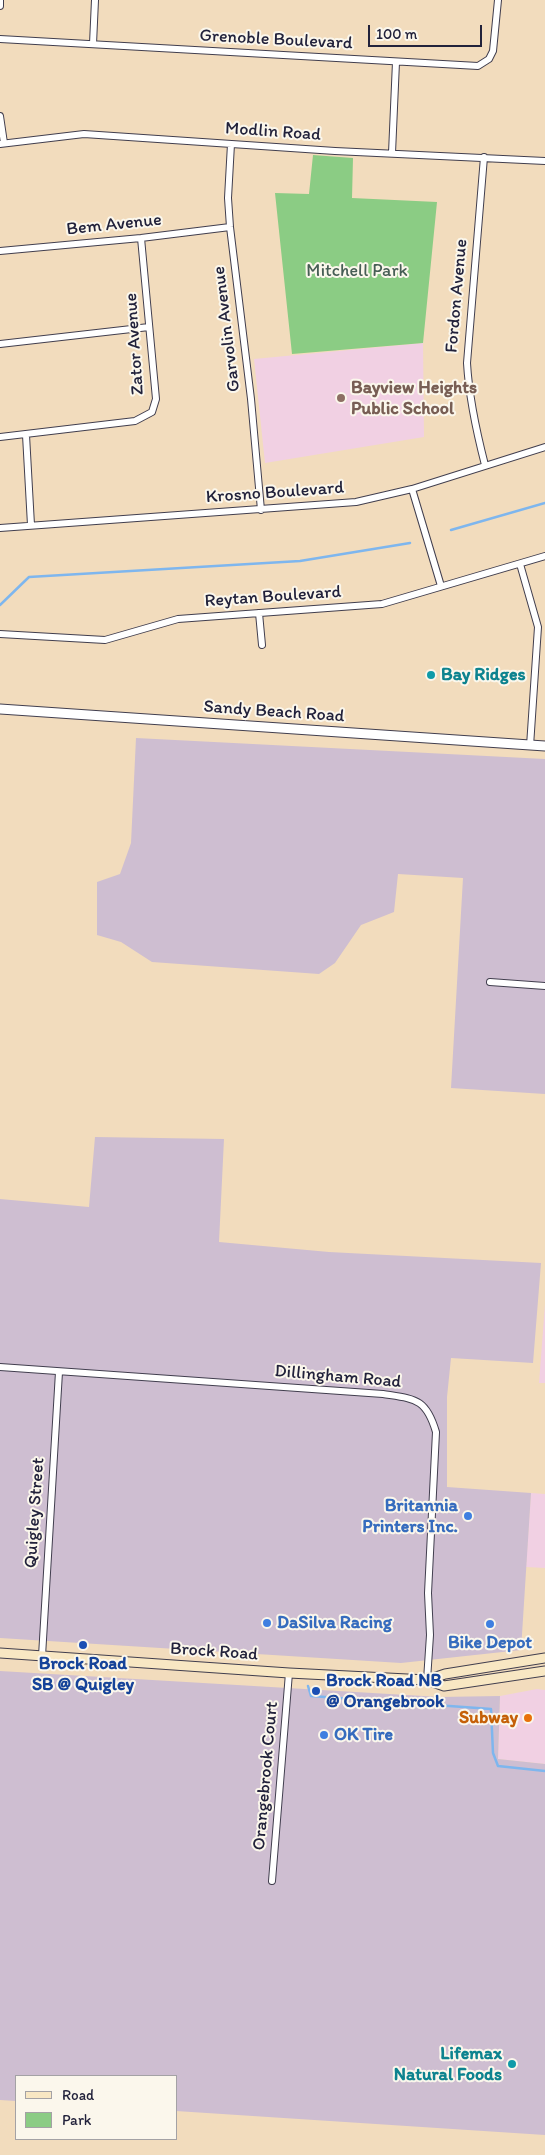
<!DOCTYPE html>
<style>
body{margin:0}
#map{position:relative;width:545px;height:2155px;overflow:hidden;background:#f2dcbd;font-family:Itim,sans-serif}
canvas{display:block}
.legend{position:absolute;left:15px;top:2075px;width:162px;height:65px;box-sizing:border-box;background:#fbf7ec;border:1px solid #a4a2a5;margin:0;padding:6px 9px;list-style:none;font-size:15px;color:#22223b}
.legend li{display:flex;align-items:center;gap:10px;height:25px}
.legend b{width:25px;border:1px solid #a4a2a5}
.scale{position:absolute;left:368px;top:25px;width:114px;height:22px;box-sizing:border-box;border:2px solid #22223b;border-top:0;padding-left:6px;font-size:15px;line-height:18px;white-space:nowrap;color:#22223b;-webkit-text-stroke:4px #fbf7ec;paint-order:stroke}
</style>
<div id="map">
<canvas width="545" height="2155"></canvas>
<ul class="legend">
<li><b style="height:6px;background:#f8e7c3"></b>Road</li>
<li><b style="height:14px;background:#8bcc84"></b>Park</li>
</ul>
<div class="scale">100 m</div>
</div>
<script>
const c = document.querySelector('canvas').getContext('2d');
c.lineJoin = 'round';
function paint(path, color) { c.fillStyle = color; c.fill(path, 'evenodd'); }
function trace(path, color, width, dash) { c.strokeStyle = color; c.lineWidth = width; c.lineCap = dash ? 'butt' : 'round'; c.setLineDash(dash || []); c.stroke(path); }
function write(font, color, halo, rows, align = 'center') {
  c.font = font + ' Itim,sans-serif'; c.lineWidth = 4; c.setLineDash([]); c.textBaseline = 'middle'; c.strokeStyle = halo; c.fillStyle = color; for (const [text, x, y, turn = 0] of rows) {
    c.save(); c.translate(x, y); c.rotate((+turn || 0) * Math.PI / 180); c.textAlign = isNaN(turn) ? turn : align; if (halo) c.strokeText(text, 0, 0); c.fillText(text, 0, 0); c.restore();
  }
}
paint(new Path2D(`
 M423,343L424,437L265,463L254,359Z
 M545,1304V1383H539Z
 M531,1493L545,1494V1568L526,1567Z
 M537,1689L545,1690V1764L498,1759L500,1696Z`), '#f1d0e3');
paint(new Path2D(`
 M136,738L545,759V1094L451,1088L463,878L398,874L394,912L361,925L335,963L319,974L152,962L121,942L97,935V882L120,874L131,843Z
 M95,1137L224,1139L219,1242L329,1252L541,1263L533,1363L451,1358L447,1397V1487L531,1493L521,1650L401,1663L0,1638V1199L89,1207Z
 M0,1671L440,1697L500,1696L498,1759L545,1764V2135L176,2111V2076H16V2101L0,2100Z`), '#cebed1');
paint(new Path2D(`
 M313,155L353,158L352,198L437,202L423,343L292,354L275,193L309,194Z`), '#8bcc84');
trace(new Path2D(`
 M451,530L545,503
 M0,605L29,577L300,561L410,543
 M308,1686L311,1696L491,1709L493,1753L498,1766L545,1771`), '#7eb6ee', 2.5);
const minor = new Path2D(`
 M0,6V0
 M0,39L478,66L489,59L493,51L498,0
 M93,44L95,0
 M0,116L4,143
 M0,144L84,134L335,151L545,161
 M231,144L228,198L230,227L251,399L261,510
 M392,153L396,62
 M484,157L467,363C469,398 476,430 485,465
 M0,251L141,238L230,227
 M0,344L149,327
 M26,435L31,525
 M0,437L135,421L152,412L156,399L141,238
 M412,489L441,586
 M0,528L356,502L412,489L545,447
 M520,564L538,627L530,746
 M259,613L262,645
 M0,634L105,640L178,619L382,604L545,556
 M490,982L545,986
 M0,1367L383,1394C415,1399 426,1398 436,1432L428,1593L430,1635L427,1680
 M42,1656L59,1372
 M272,1881L289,1673`);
const tertiary = new Path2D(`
 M0,709L545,746`);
const secondary = new Path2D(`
 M0,1653L289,1673L427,1680L444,1686L545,1671
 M427,1680L445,1674L545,1658`);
trace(minor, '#413e4e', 8);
trace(tertiary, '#413e4e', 11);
trace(secondary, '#413e4e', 11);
trace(minor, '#fff', 6);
trace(tertiary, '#fff', 9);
trace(secondary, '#f8e7c3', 9);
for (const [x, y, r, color] of [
 [341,398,5,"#8d6e63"],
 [431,675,5,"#0f9aa8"],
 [468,1516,5,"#3f7fe0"],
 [267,1623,5,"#3f7fe0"],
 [490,1624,5,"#3f7fe0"],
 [83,1645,5,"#1a4fb4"],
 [316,1691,5,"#1a4fb4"],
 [528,1718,5,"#e8710a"],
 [324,1735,5,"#3f7fe0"],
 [512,2064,5,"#0f9aa8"]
]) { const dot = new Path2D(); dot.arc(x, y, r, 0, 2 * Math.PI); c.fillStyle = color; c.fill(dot); trace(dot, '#fbf7ec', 2); }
write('18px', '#22223b', '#fbf7ec', [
 ["Grenoble Boulevard",276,40,3],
 ["Modlin Road",273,132,4],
 ["Bem Avenue",114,225,-6],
 ["Fordon Avenue",457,296,-85],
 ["Garvolin Avenue",227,329,-97],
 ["Zator Avenue",135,344,-94],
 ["Krosno Boulevard",275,493,-4],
 ["Reytan Boulevard",273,597,-4],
 ["Sandy Beach Road",274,712,4],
 ["Dillingham Road",338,1377,5],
 ["Quigley Street",35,1513,-86],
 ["Brock Road",214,1652,4],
 ["Orangebrook Court",266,1776,-85]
]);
write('18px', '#475e55', '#fbf7ec', [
 ["Mitchell Park",357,271]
]);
write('bold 18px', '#785e54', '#fbf7ec', [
 ["Bayview Heights",351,388],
 ["Public School",351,409]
], 'left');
write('bold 18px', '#0d838f', '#fbf7ec', [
 ["Bay Ridges",441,675],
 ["Lifemax",502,2054,"right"],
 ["Natural Foods",502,2075,"right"]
], 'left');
write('bold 18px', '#366cbe', '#fbf7ec', [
 ["Britannia",458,1506,"right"],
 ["Printers Inc.",458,1527,"right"],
 ["DaSilva Racing",277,1623],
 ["Bike Depot",490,1643,"center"],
 ["OK Tire",334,1735]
], 'left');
write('bold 18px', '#164399', '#fbf7ec', [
 ["Brock Road",83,1664],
 ["SB @ Quigley",83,1685],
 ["Brock Road NB",326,1681,"left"],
 ["@ Orangebrook",326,1702,"left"]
]);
write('bold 18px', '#c56008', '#fbf7ec', [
 ["Subway",518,1718]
], 'right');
</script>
